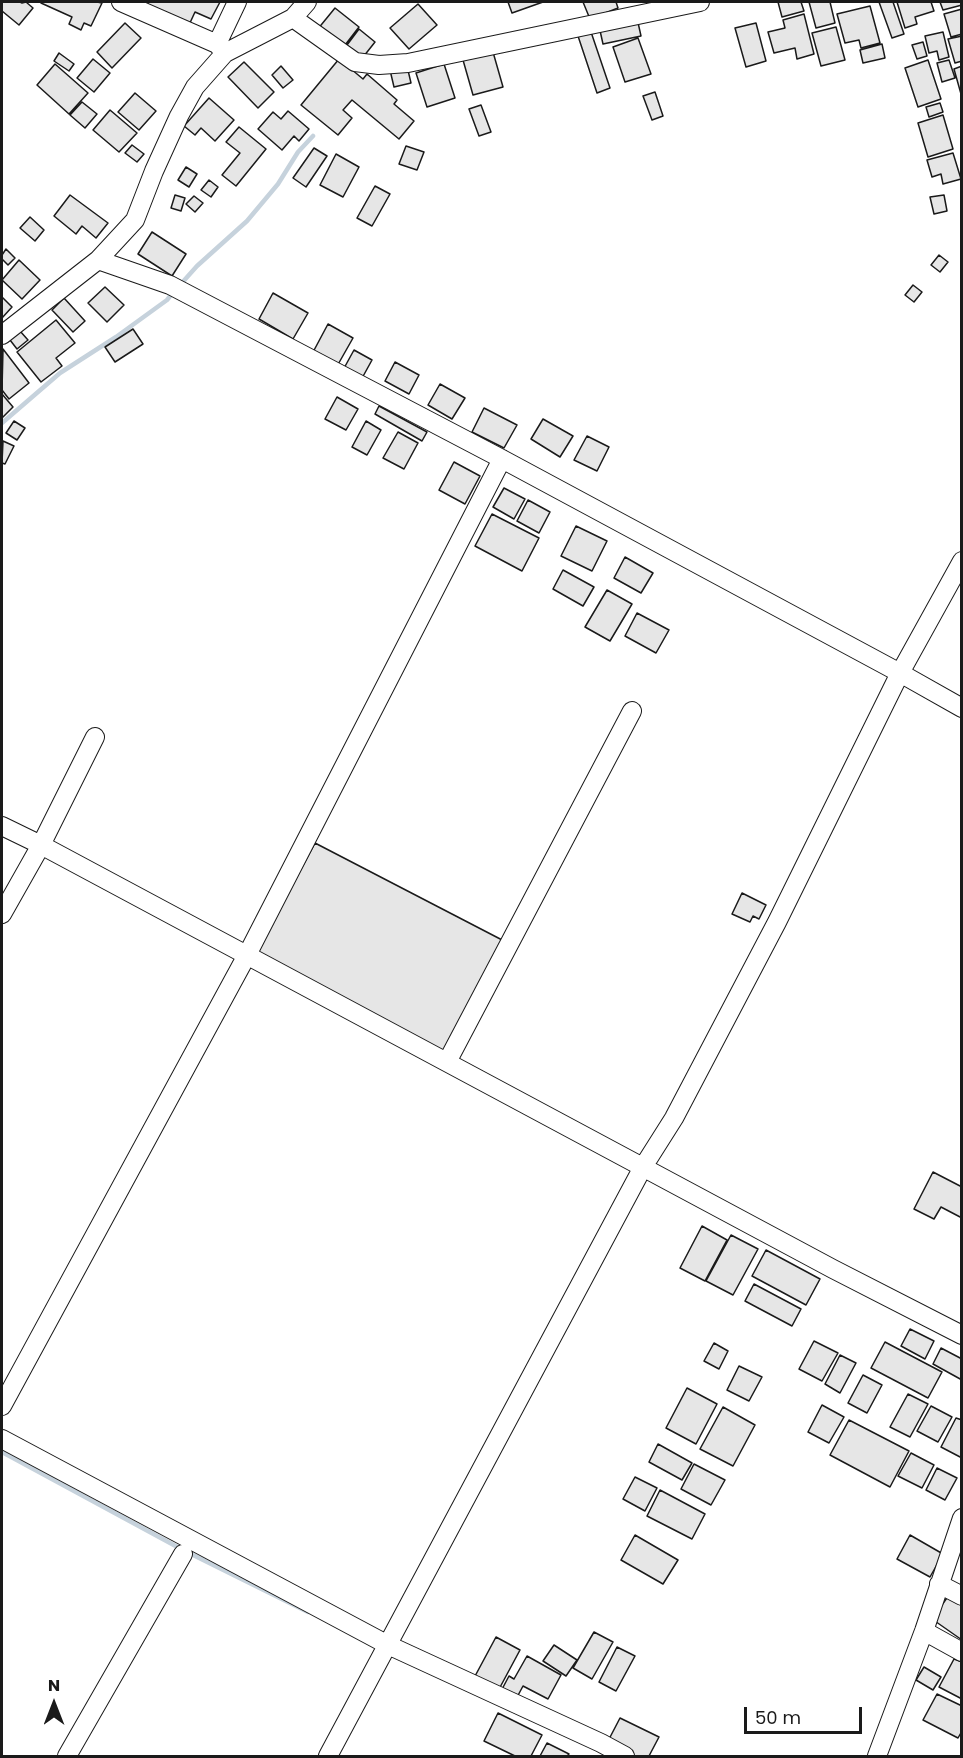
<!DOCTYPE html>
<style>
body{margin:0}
#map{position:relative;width:963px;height:1758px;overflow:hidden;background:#fff;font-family:Poppins,sans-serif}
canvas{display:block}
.frame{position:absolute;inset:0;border:3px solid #1a1a1a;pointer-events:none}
.north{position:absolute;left:24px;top:1674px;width:60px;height:60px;-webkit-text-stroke:4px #fff;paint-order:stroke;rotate:0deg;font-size:16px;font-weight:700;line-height:24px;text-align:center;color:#1a1a1a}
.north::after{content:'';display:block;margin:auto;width:21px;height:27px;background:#1a1a1a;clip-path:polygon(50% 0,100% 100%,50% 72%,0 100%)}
.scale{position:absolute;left:744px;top:1707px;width:118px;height:27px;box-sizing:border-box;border:3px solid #1a1a1a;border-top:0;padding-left:8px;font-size:18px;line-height:21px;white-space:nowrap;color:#1a1a1a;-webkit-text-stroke:4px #fff;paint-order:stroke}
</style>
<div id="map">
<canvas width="963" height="1758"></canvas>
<div class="frame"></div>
<div class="north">N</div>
<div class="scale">50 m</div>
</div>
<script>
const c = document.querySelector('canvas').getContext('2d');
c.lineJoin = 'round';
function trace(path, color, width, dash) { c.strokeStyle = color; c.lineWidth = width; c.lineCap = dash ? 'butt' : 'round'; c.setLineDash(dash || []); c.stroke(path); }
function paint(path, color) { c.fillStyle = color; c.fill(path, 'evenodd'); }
trace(new Path2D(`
 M180,285L197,266L247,221L278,184L298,152L313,136
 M2,423L60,373L116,337L167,300L174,291
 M2,1452L183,1550L308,1612`), '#c6d2dc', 4.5);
const building = new Path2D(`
 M2,2H20L22,3L26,2L33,8L19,25L2,11Z
 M41,2H97L102,3L91,26L84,23L81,30L69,24L72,17L41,3Z
 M148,2H220L211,19L195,12L189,25L147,5Z
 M508,2H543L512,13Z
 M583,2H616L618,8L590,19Z
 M778,2H801L804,11L782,17Z
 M809,2H830L835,23L816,28Z
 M879,2H893L904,34L892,38Z
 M897,2H931L934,11L915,17L917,24L905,28Z
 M940,2H962V5L943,10Z
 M418,4L437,25L409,49L390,28Z
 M870,6L880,43L861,48L859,40L845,43L837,14Z
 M335,8L359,27L342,49L317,30Z
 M962,9V34L951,37L944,14Z
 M804,14L814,54L797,59L795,48L774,53L768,32L785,28L783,20Z
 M637,18L641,36L603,44L599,26Z
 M125,23L141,38L112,68L97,52Z
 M756,23L766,61L746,67L735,28Z
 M836,27L845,60L821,66L812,33Z
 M359,29L375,42L360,61L344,49Z
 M590,29L610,88L597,93L577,33Z
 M943,32L949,57L939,60L937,51L929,53L925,36Z
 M962,36V61L955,63L948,39Z
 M638,38L651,74L625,82L613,47Z
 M923,42L927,56L917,59L912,45Z
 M882,44L885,58L863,63L860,50Z
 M493,52L503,87L473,95L463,60Z
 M59,53L74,64L69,71L54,61Z
 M93,59L110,73L94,92L77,78Z
 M339,59L363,79L367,74L397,100L394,104L414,121L399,139L352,100L343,110L352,118L338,135L301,105Z
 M928,60L941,99L918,107L905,68Z
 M949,60L955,78L942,82L937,63Z
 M244,62L274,92L258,108L228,77Z
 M55,64L88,93L69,114L37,85Z
 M444,64L455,98L427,107L416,73Z
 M281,66L293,80L283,88L272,75Z
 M407,66L411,83L394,87L390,70Z
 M962,66V94H961L954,69Z
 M655,92L663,116L652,120L643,96Z
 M135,93L156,111L139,130L118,112Z
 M209,98L234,120L215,141L201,128L195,135L184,126Z
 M82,102L97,114L85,128L70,115Z
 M940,103L943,112L929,117L926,107Z
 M481,105L491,132L479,136L469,109Z
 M110,110L137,133L119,152L93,130Z
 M288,111L309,129L299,141L294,136L282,150L258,129L273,112L281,119Z
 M943,115L953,149L928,157L918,123Z
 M239,127L266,149L236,186L222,175L240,153L226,142Z
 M132,145L144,154L137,162L125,153Z
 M406,146L424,152L417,170L399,164Z
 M314,148L327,156L306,187L293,178Z
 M953,153L961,179L943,184L941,174L932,177L927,160Z
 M336,154L359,167L343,197L320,185Z
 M186,167L197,174L189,187L178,180Z
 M209,180L218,187L211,197L201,190Z
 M375,186L390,194L372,226L357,218Z
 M70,195L108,223L96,238L82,226L76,234L54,216Z
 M175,195L185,198L181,211L171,208Z
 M944,195L947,211L934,214L930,197Z
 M194,196L203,203L195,212L186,204Z
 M30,217L44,230L35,241L20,228Z
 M152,232L186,254L172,276L138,254Z
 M6,249L15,258L8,265L2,259V255Z
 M939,255L948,262L940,272L931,265Z
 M19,260L40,280L22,299L2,280Z
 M913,285L922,292L914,302L905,295Z
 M105,287L124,305L107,322L88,303Z
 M273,293L308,313L293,339L259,319Z
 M2,297L12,307L2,318Z
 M64,298L85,321L73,332L52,310Z
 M56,320L75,343L56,358L62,366L41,382L17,352Z
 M328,324L353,338L336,368L312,354Z
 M133,329L143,344L115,362L105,347Z
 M20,331L28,340L17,349L10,340Z
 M3,349L29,383L9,399L2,390Z
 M354,350L372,360L361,380L343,370Z
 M395,362L419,375L409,394L385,381Z
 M440,384L465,398L452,419L428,405Z
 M2,394L13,407L2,418Z
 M337,397L358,409L346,430L325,419Z
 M379,406L427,432L422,441L375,414Z
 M484,408L517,425L504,448L472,432Z
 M543,419L573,436L560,457L531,439Z
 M14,421L25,428L17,440L6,433Z
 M366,421L381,430L367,455L352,447Z
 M398,432L418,443L404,469L383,458Z
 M587,436L609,447L597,471L574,460Z
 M3,441L14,446L5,464L2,463Z
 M454,462L480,476L465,504L439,490Z
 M504,488L525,499L514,519L493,507Z
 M528,500L550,512L539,533L517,521Z
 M492,514L539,538L522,571L475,546Z
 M576,526L607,541L592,571L561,556Z
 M625,557L653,573L641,593L614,578Z
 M563,570L594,587L583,606L553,589Z
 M607,590L632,604L610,641L585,627Z
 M637,613L669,630L656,653L625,636Z
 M315,843L506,942L447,1055L255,955Z
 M742,893L766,905L759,919L753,916L750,922L732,914Z
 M933,1172L962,1187V1218L941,1207L934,1219L914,1209Z
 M702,1226L727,1240L705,1281L680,1268Z
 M731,1235L758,1249L733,1295L706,1281Z
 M766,1250L820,1279L806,1305L752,1276Z
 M754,1284L801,1309L792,1326L745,1301Z
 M910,1329L934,1341L925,1359L901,1346Z
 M814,1341L838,1353L822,1381L799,1369Z
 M885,1342L942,1372L928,1398L871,1368Z
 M714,1343L728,1351L719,1369L704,1361Z
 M941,1348L962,1359V1380L933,1364Z
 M840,1355L856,1363L840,1393L825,1384Z
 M739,1366L762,1377L749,1401L727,1390Z
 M863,1375L882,1385L867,1413L848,1403Z
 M687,1388L717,1404L696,1444L666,1428Z
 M908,1394L928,1404L910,1437L890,1427Z
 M822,1405L844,1417L829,1443L808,1432Z
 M931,1406L952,1417L938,1442L917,1431Z
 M723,1407L755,1425L733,1466L700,1449Z
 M956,1418L962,1420V1458L941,1447Z
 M849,1420L909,1451L890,1487L830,1455Z
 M658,1444L692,1463L682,1480L649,1462Z
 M911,1453L934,1465L922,1488L898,1476Z
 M694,1464L725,1480L711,1505L681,1489Z
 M937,1468L957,1478L945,1500L926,1490Z
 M635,1477L657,1488L645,1511L623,1499Z
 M660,1490L705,1514L692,1539L647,1516Z
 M635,1535L678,1560L663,1584L621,1560Z
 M910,1535L943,1554L930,1577L897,1559Z
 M949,1595L962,1604V1640L932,1619Z
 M594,1632L613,1642L592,1679L573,1668Z
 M496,1637L520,1650L498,1691L474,1678Z
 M554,1645L577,1660L566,1676L543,1661Z
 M617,1647L635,1656L616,1691L599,1682Z
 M527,1656L561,1675L548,1699L523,1686L515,1701L500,1693L509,1676L514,1679Z
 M954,1659L962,1662V1699L939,1687Z
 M924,1667L941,1677L933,1690L916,1680Z
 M937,1694L962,1706V1731L958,1738L923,1720Z
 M498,1713L542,1735L531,1756H515L484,1741Z
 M620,1718L659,1737L649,1756H634L607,1743Z
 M547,1743L569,1754L567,1756H540Z`);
paint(building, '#e6e6e6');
trace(building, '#1a1a1a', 1.5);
const minor = new Path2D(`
 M121,2L217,44L225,53
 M293,18L355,62L379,65L408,63L700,2
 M217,44L237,2
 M98,260L170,285L502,459L900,673L962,708
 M2,335L98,260L135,220L154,171L179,116L195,87L225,53L293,18L307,2
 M2,826L41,845L833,1269L962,1335
 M2,914L41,845L95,737
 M447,1062L632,711
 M2,1406L247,955L502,459
 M2,1439L388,1645L601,1743L625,1756
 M939,1584L962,1596
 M924,1631L962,1652
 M67,1756L183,1554
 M328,1756L643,1167L674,1118L777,922L900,673L962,561
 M877,1756L924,1631L962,1518`);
trace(minor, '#1a1a1a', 20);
trace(minor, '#fff', 18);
</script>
